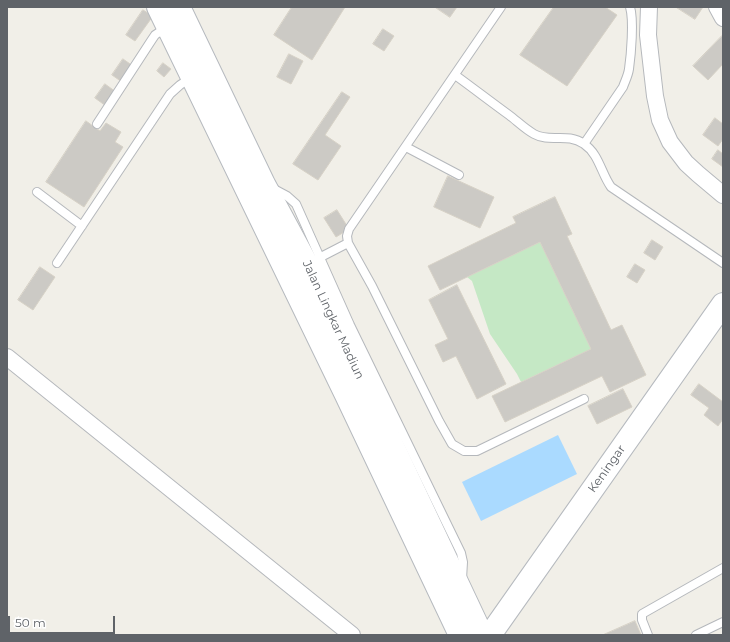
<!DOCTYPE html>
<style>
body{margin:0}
#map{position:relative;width:730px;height:642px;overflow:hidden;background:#f1efe8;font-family:Montserrat,sans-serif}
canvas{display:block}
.frame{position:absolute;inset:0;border:8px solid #5f6368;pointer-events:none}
.scale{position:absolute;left:8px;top:616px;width:107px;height:18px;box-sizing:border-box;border:2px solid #5f6368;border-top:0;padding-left:5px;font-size:12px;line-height:14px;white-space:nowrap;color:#5f6368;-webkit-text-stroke:3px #fff;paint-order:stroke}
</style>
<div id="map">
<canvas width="730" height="642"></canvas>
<div class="frame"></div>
<div class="scale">50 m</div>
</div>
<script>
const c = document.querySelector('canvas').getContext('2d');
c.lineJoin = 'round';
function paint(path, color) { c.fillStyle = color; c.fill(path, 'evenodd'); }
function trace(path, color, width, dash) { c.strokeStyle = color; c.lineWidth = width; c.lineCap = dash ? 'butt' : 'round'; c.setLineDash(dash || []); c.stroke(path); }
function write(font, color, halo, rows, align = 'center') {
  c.font = font + ' Montserrat,sans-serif'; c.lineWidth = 4; c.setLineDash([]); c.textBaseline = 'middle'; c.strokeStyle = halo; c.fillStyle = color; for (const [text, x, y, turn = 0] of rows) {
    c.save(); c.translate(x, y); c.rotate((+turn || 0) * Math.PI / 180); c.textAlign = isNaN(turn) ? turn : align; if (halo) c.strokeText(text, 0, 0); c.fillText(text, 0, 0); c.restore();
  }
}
paint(new Path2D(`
 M540,242L591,349L521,382L517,374L490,334L472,281L467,277Z`), '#c5e8c5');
paint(new Path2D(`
 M558,435L577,474L481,521L462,482Z`), '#aadaff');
const building = new Path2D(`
 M292,7H345L312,60L274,35Z
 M435,7H457L450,17Z
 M554,7H605L617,15L567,86L520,55Z
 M676,7H703L695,19Z
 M143,10L153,16L135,41L126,35Z
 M383,29L394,36L384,51L373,44Z
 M722,36L723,37V64L708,80L693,66Z
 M289,54L303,61L291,84L277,77Z
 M123,59L133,66L122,82L112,75Z
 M163,63L171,69L164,77L157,71Z
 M105,84L116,92L106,106L95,98Z
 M342,92L350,97L325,135L341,146L318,180L293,164Z
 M715,118L723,124V139L718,146L703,135Z
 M86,121L100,131L106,123L121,132L115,142L123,147L84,207L46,182Z
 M718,150L723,154V167L712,159Z
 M448,176L494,197L480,228L434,207Z
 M555,197L572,234L567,236L611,330L622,325L646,375L610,392L602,376L505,422L492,396L591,349L540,242L440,290L428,266L516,223L513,217Z
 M337,210L349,229L336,237L324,218Z
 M652,240L663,247L655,260L644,253Z
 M635,264L645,270L637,283L627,277Z
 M40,267L55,277L33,310L18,300Z
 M457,285L506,384L477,399L456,356L443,362L435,345L448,339L429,300Z
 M699,384L723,402V419L718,426L704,415L709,408L691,395Z
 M623,389L632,407L597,424L588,406Z
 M635,621L641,635H603Z`);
paint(building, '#cccac5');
trace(building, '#d6d1c6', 1);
const lane = new Path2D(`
 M455,75C473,88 491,102 509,115C517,121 525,129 534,134C550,143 567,132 584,144C599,154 601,173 611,187L723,263
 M97,124L151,41L155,35L167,27
 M584,144L623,87C625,81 628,76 629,69C631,55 634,20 630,7
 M406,147L459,175
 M272,188L287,196L296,204L350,325L461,553L463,562L462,579
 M37,192L82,226
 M348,243L347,236L349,229L501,7
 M315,260L348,243L372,286L439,421L452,444L464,451H477L584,399
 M57,263L170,94L180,85L192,77
 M648,635L642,620V614L723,568
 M696,635L723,622`);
const street = new Path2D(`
 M649,7L648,35L655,96L660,120L670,142L686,163L698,174L723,195
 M717,7L723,18
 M7,357L352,635`);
const secondary = new Path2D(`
 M158,7L346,395L460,635
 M179,7L264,184L307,264L482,635
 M490,635L723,304`);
trace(lane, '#b5b8bc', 10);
trace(street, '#b5b8bc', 18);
trace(secondary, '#b6babf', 24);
trace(lane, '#fff', 8);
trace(street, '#fff', 16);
trace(secondary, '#fff', 22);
write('12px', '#5f6368', '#fff', [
 ["Jalan Lingkar Madiun",333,320,65],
 ["Keningar",607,469,-55]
]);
</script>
